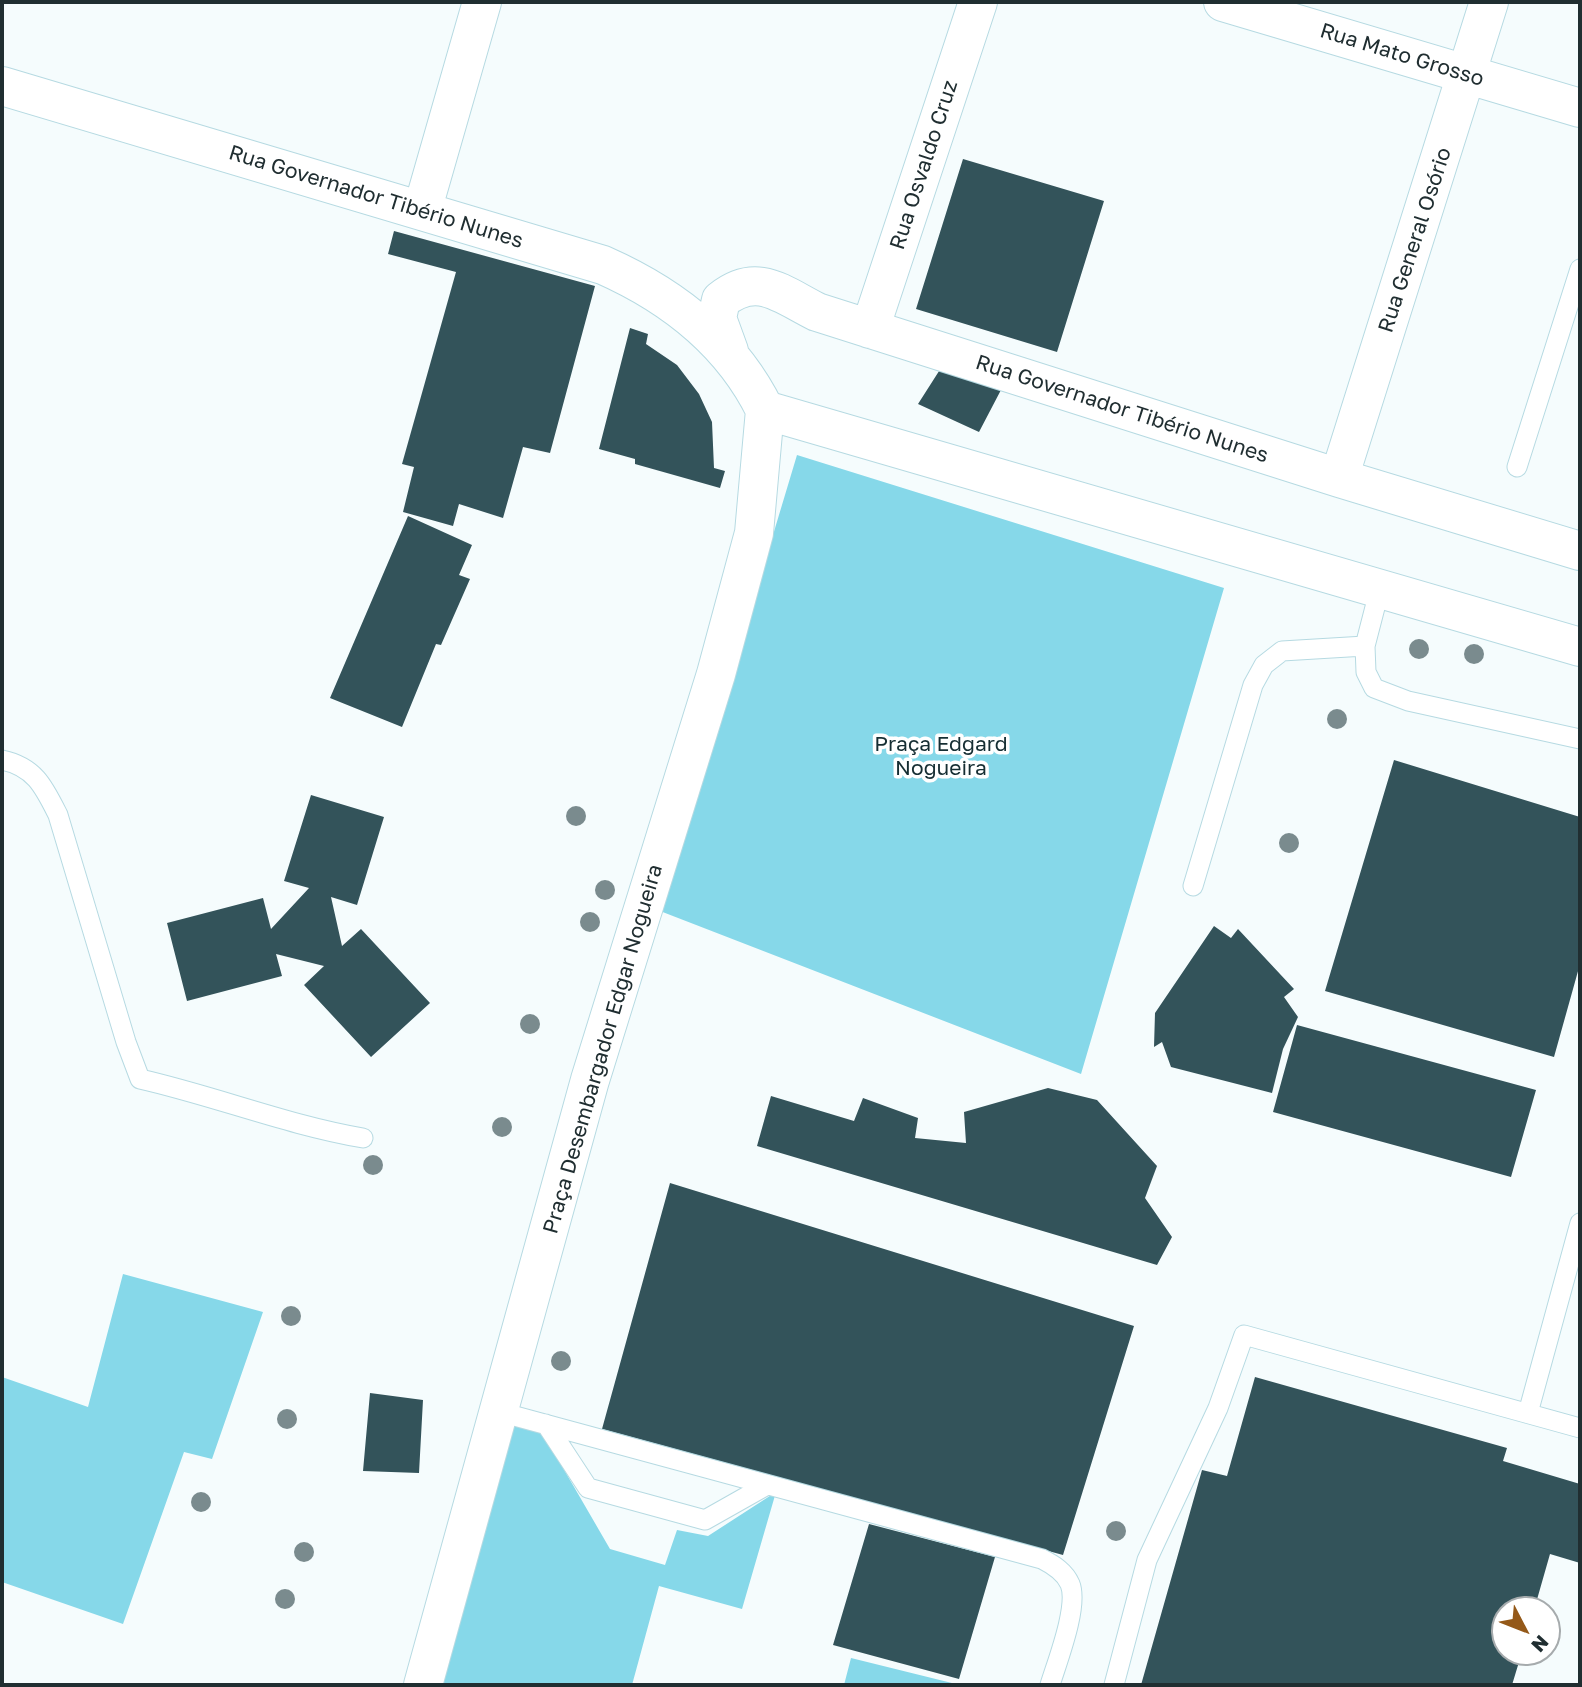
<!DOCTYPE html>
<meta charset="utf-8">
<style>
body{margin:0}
#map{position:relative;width:1582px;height:1687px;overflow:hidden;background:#f5fcfd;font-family:"Golos Text",sans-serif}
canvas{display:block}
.frame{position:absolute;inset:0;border:4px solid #202e31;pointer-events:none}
.north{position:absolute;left:1491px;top:1596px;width:70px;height:70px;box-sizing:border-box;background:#fff;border:2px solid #a6abad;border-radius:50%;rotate:132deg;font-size:19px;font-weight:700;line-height:28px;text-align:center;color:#202e31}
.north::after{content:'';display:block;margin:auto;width:24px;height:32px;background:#945919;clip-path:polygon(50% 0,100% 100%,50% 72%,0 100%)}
</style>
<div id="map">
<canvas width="1582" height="1687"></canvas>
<div class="frame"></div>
<div class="north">N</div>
</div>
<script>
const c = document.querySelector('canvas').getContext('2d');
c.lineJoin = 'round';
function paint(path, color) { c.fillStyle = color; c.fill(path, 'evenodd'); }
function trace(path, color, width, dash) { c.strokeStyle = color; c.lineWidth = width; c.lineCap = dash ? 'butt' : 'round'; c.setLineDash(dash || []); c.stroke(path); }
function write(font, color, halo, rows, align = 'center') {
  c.font = font + ' "Golos Text",sans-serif'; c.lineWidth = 7; c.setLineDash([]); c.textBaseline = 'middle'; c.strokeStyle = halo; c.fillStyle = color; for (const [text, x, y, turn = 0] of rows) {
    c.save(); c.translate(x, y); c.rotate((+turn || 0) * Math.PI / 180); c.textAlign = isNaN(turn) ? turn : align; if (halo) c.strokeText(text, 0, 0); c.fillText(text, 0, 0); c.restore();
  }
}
paint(new Path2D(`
 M797,455L1224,588L1081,1074L660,911Z
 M123,1274L263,1312L212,1459L184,1452L123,1624L2,1582V1377L88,1407Z
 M510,1421L541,1430L610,1549L665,1565L677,1530L708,1536L776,1492L742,1609L659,1586L632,1685H437Z
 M851,1658L960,1685H844Z`), '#86d8e9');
paint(new Path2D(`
 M963,159L1104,201L1057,352L916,309Z
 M394,231L595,286L550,453L523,447L503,518L459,504L453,526L403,512L414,467L402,464L456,272L388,254Z
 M630,328L648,334L646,344L677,365L699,394L712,422L714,468L725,471L720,488L635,464V459L599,449Z
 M941,368L1002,388L979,432L918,404Z
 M408,516L472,545L459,575L470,579L441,645L436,644L402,727L330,698Z
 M1394,760L1580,817V964L1554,1057L1325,991Z
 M311,795L384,817L357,905L331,897L342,946L361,929L430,1003L371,1057L304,985L324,966L276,954L282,976L187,1001L167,923L263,898L271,929L309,888L284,881Z
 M1214,926L1231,938L1238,929L1294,989L1284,997L1298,1017L1283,1049L1272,1093L1171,1067L1162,1042L1154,1047L1155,1013Z
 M1297,1025L1536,1090L1511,1177L1273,1112Z
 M1048,1088L1097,1100L1157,1166L1145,1198L1172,1237L1157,1265L757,1146L771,1096L854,1121L863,1098L918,1118L915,1138L966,1143L964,1112Z
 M670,1183L1134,1326L1063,1555L602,1429Z
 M1255,1377L1507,1448L1503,1461L1580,1484V1563L1550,1554L1534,1610H1505V1652H1522L1512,1685H1141L1202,1470L1227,1476Z
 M370,1393L423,1400L419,1473L363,1471Z
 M869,1524L995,1557L959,1679L833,1645Z`), '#33535a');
const service = new Path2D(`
 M1517,467L1580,269
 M1380,588L1365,646L1366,672L1374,688L1408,701L1580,739
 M2,760C35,767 44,787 58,815L126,1042L140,1079C215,1096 287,1125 363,1138
 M1193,886L1253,685L1264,665L1282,651L1365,646
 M500,1412L1042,1559C1054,1565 1065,1572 1070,1584C1079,1606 1057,1662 1050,1685
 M1528,1413L1580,1223
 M546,1424L588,1488L705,1520L767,1485
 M1114,1685L1147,1560L1218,1408L1244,1335L1580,1428`);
const minor = new Path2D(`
 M1223,2L1580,108
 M2,86L603,265C673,296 731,341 765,410L1580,647
 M422,211L482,2
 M870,329L978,2
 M729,351L717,318L721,300C757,271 781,294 817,312L1339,478L1580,551
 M1339,478L1489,2
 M423,1685L590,1080L716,674L754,533L765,410`);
trace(service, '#b6dae2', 21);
trace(minor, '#b6dae2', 40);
trace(service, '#fff', 19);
trace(minor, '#fff', 38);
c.fillStyle = '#7a8b8e';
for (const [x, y] of [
 [1419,649],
 [1474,654],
 [1337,719],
 [576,816],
 [1289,843],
 [605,890],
 [590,922],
 [530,1024],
 [502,1127],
 [373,1165],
 [291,1316],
 [561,1361],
 [287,1419],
 [201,1502],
 [1116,1531],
 [304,1552],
 [285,1599]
]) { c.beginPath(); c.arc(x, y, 10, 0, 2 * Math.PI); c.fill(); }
write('21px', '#202e31', '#fff', [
 ["Rua Mato Grosso",1402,55,17],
 ["Rua Osvaldo Cruz",924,165,-72],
 ["Rua Governador Tibério Nunes",376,197,17],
 ["Rua General Osório",1415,240,-72],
 ["Rua Governador Tibério Nunes",1122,409,18],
 ["Praça Desembargador Edgar Nogueira",603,1049,-74]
]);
write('21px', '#162e33', '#fff', [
 ["Praça Edgard",941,744],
 ["Nogueira",941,768]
]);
</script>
